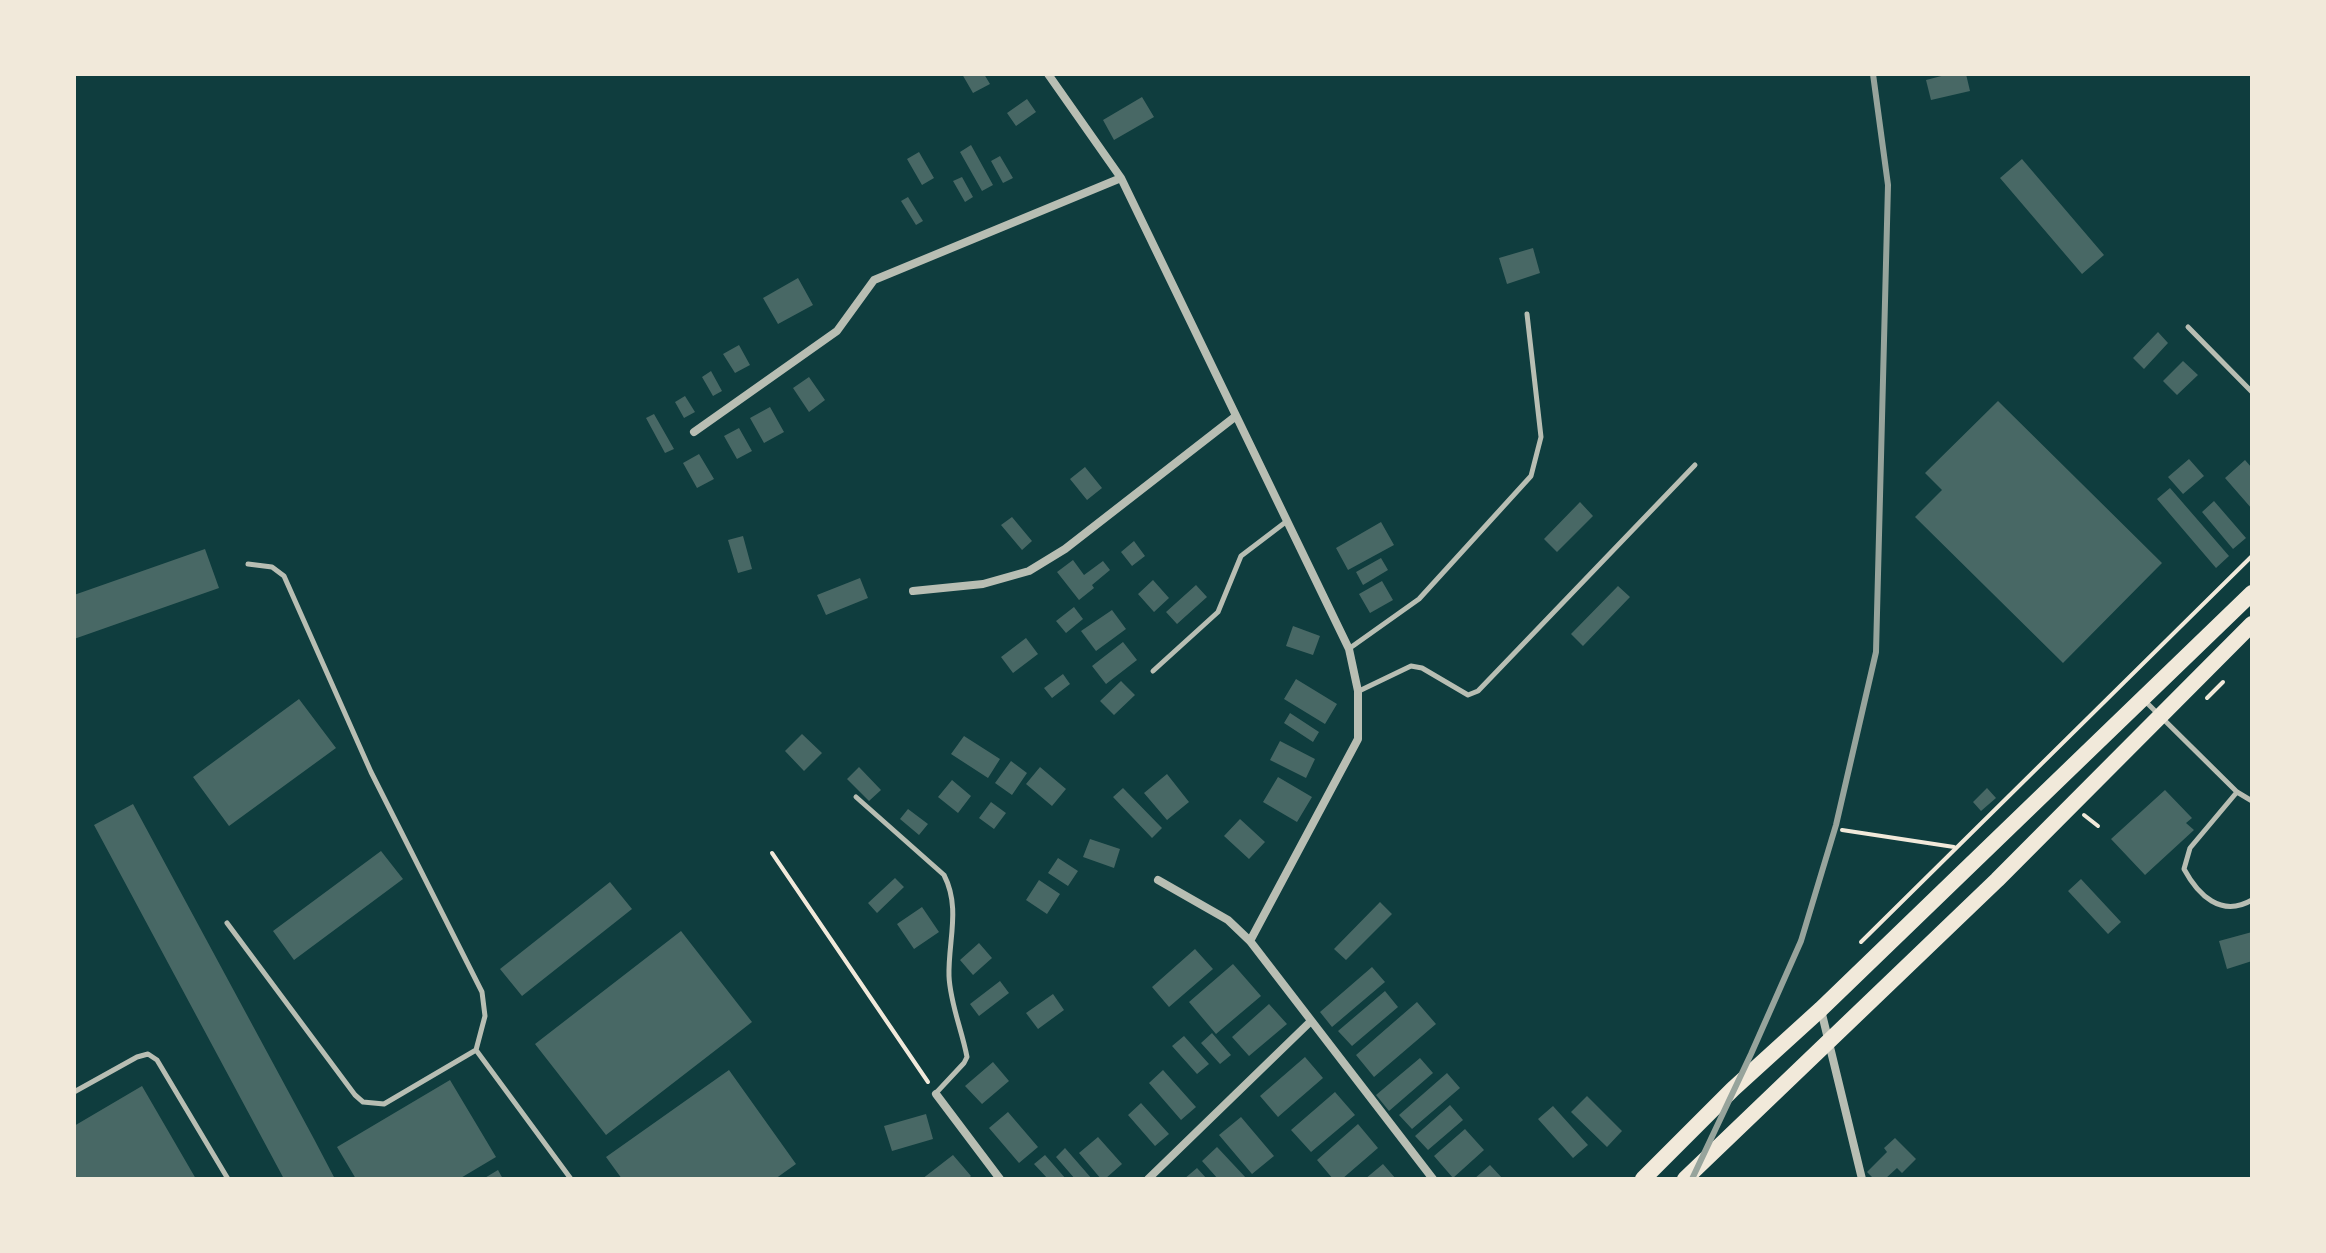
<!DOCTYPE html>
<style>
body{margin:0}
#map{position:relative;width:2326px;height:1253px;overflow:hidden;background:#0f3d3e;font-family:"Crimson Pro",serif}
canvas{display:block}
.frame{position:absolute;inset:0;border:76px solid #f1e9da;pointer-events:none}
</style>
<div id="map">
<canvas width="2326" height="1253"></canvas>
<div class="frame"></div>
</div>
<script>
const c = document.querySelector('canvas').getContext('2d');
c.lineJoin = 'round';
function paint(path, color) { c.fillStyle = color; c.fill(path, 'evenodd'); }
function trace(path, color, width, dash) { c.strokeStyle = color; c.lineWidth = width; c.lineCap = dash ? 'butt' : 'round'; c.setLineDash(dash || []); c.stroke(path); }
paint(new Path2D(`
 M962,74H984L990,84L973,93Z
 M1949,74H1966L1970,91L1931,100L1926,80Z
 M1142,97L1154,117L1114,140L1103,120Z
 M1027,99L1036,112L1016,126L1007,113Z
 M971,145L993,185L982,191L960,152Z
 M919,152L934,178L922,185L907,159Z
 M1000,156L1013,178L1003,183L991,161Z
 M2022,159L2104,255L2082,274L2000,178Z
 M962,177L973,197L965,202L953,181Z
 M908,197L923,221L916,225L901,201Z
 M1533,248L1540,273L1507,284L1499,258Z
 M798,278L813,305L778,324L763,298Z
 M2158,332L2168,343L2144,369L2133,358Z
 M739,345L750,365L735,373L723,354Z
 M2183,361L2198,375L2177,395L2163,381Z
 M711,371L722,391L713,396L702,377Z
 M809,377L825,400L809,412L793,388Z
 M685,396L695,412L684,418L675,402Z
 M1998,401L2162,563L2063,663L1915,517L1942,490L1925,473Z
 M770,407L784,432L764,443L750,418Z
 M654,414L674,449L665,453L646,418Z
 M739,428L752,451L737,459L724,436Z
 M699,454L714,479L697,488L683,463Z
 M2189,459L2204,476L2183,494L2168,477Z
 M2245,460L2252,468V509L2225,478Z
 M1085,467L1102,488L1087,500L1070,479Z
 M2170,488L2229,556L2216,568L2157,499Z
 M2214,501L2246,538L2233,549L2202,512Z
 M1580,502L1593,516L1557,552L1544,539Z
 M1012,517L1032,541L1022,550L1001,525Z
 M1381,522L1394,545L1348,570L1336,548Z
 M743,536L752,569L738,573L728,540Z
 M1134,541L1145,556L1132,566L1121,552Z
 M205,549L219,588L74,639V595Z
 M1381,558L1388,570L1363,585L1356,572Z
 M1073,560L1084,575L1103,561L1110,570L1092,585L1094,588L1079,600L1057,572Z
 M860,578L868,598L826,615L817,595Z
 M1153,580L1169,598L1154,612L1138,594Z
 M1382,581L1393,600L1370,613L1359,594Z
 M1196,585L1207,597L1177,624L1166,612Z
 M1618,586L1630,597L1583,646L1571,634Z
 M1074,607L1083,619L1066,633L1056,621Z
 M1112,610L1126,629L1096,651L1081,631Z
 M1293,626L1320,636L1313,655L1286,646Z
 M1026,638L1038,654L1013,673L1001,657Z
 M1123,642L1137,660L1106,684L1092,666Z
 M1063,674L1070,684L1052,698L1044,688Z
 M1296,679L1337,704L1325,724L1284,699Z
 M1121,681L1135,695L1114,715L1100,701Z
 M299,699L336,748L229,826L193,777Z
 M1290,713L1319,732L1313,742L1284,723Z
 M802,734L822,753L804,771L785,751Z
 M964,736L1000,759L988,778L951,754Z
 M1280,741L1315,759L1306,778L1270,760Z
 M1011,761L1027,773L1012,795L995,783Z
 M859,767L881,790L869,801L847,779Z
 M1040,767L1066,789L1052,806L1026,784Z
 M1167,774L1189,802L1167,820L1144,793Z
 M1278,777L1312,797L1297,822L1263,802Z
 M952,780L971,796L958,813L938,797Z
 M1123,788L1162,828L1152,838L1113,797Z
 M1987,788L1996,798L1981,811L1973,802Z
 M2165,790L2192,818L2186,823L2194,830L2145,875L2111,839Z
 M991,802L1006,813L994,829L979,818Z
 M133,804L314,1139L335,1179H284L94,825Z
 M908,809L928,824L919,835L900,819Z
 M1240,819L1265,842L1249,859L1224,836Z
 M1090,839L1120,849L1114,868L1083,857Z
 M381,851L403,879L294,960L273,931Z
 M1058,858L1078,871L1068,886L1048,873Z
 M895,878L904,887L877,913L868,903Z
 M2081,879L2121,922L2108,934L2068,891Z
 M1039,880L1060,894L1047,914L1026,900Z
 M610,882L632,909L522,996L500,969Z
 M1380,902L1392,914L1346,960L1334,949Z
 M922,907L939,932L914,949L897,924Z
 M681,931L752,1022L606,1135L535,1044Z
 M2252,932V961L2227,969L2219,941Z
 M979,943L992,958L973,975L960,960Z
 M1195,949L1213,969L1169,1007L1152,987Z
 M1233,964L1261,996L1216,1034L1189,1002Z
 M1372,967L1385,982L1332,1027L1320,1012Z
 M1000,981L1009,993L979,1016L970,1004Z
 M1385,991L1398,1007L1352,1046L1338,1031Z
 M1053,994L1064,1010L1038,1029L1026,1013Z
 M1417,1002L1436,1024L1374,1077L1356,1055Z
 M1269,1004L1287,1024L1249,1056L1232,1037Z
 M1212,1033L1231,1055L1220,1064L1201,1043Z
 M1184,1036L1209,1064L1197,1074L1172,1046Z
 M1305,1057L1323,1078L1278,1117L1260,1096Z
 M1420,1058L1433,1073L1389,1111L1376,1095Z
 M993,1062L1009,1081L982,1104L965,1086Z
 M729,1070L796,1164L775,1179H622L606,1157Z
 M1163,1070L1196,1107L1181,1120L1149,1083Z
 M1447,1073L1460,1088L1412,1129L1399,1115Z
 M450,1080L496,1157L459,1179H356L337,1147Z
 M142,1086L196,1179H74V1126Z
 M1335,1092L1355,1115L1311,1152L1291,1130Z
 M1587,1096L1622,1131L1607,1147L1571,1112Z
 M1141,1103L1169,1134L1155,1146L1128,1115Z
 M1450,1105L1463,1120L1428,1150L1415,1136Z
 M1553,1106L1588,1145L1573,1158L1538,1119Z
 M1008,1112L1038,1147L1019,1163L989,1128Z
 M926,1114L933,1139L892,1151L884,1126Z
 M1241,1117L1274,1156L1252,1174L1219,1135Z
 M1358,1124L1378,1148L1342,1179H1333L1317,1160Z
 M1465,1129L1484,1150L1453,1178L1434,1156Z
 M1098,1137L1122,1164L1105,1179H1101L1079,1153Z
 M1895,1138L1916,1159L1902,1173L1897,1168L1885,1179H1874L1867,1172L1887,1152L1884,1148Z
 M1217,1147L1247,1179H1218L1202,1161Z
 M1065,1148L1092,1179H1075L1056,1157Z
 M953,1155L971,1176L968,1179H922Z
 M1045,1155L1066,1179H1048L1034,1164Z
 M1383,1164L1396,1179H1365Z
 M1490,1165L1503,1179H1474Z
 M1197,1168L1207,1179H1184Z
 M498,1170L503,1179H483Z`), '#486865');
trace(new Path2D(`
 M2207,698L2223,682
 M2084,815L2098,826
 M1842,830L1954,847
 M772,853L928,1082
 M1861,942L2252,556`), '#f1e9da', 4);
trace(new Path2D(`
 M2188,327L2252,392
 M248,564L272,567L284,576L371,772L482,992L485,1016L476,1050L571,1179
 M1350,648L1419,599L1531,476L1541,437L1527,314
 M1153,671L1218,612L1241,556L1287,521
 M1359,691L1411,666L1422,668L1468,695L1478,691L1695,465
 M2145,701L2237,792L2252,801
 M2237,792L2190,848L2184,869C2198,895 2221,918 2252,900
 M856,797L944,875C961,908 948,941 949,976C950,1003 962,1030 967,1057L964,1063L936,1093
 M227,923L355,1095L363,1102L384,1104L476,1050
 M74,1092L137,1057L148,1054L157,1060L228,1179`), '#b8beb3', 5);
trace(new Path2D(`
 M1048,74L1121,178L1349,649L1358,691V739L1250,941
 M694,432L837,331L874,280L1121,178
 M913,591L983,584L1029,571L1065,549L1236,416
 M1158,880L1228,920L1250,941L1433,1179
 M1821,1010L1862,1179
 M936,1094L1000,1179
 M1148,1179L1311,1021`), '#b8beb3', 8);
trace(new Path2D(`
 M1643,1179L1733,1089L1821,1009L2252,593
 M1685,1179L1997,880L2252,624`), '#f1e9da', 16);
trace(new Path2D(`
 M1692,1179L1751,1054L1801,941L1836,825L1876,652L1888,185L1873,74`), '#97a49c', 6);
</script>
